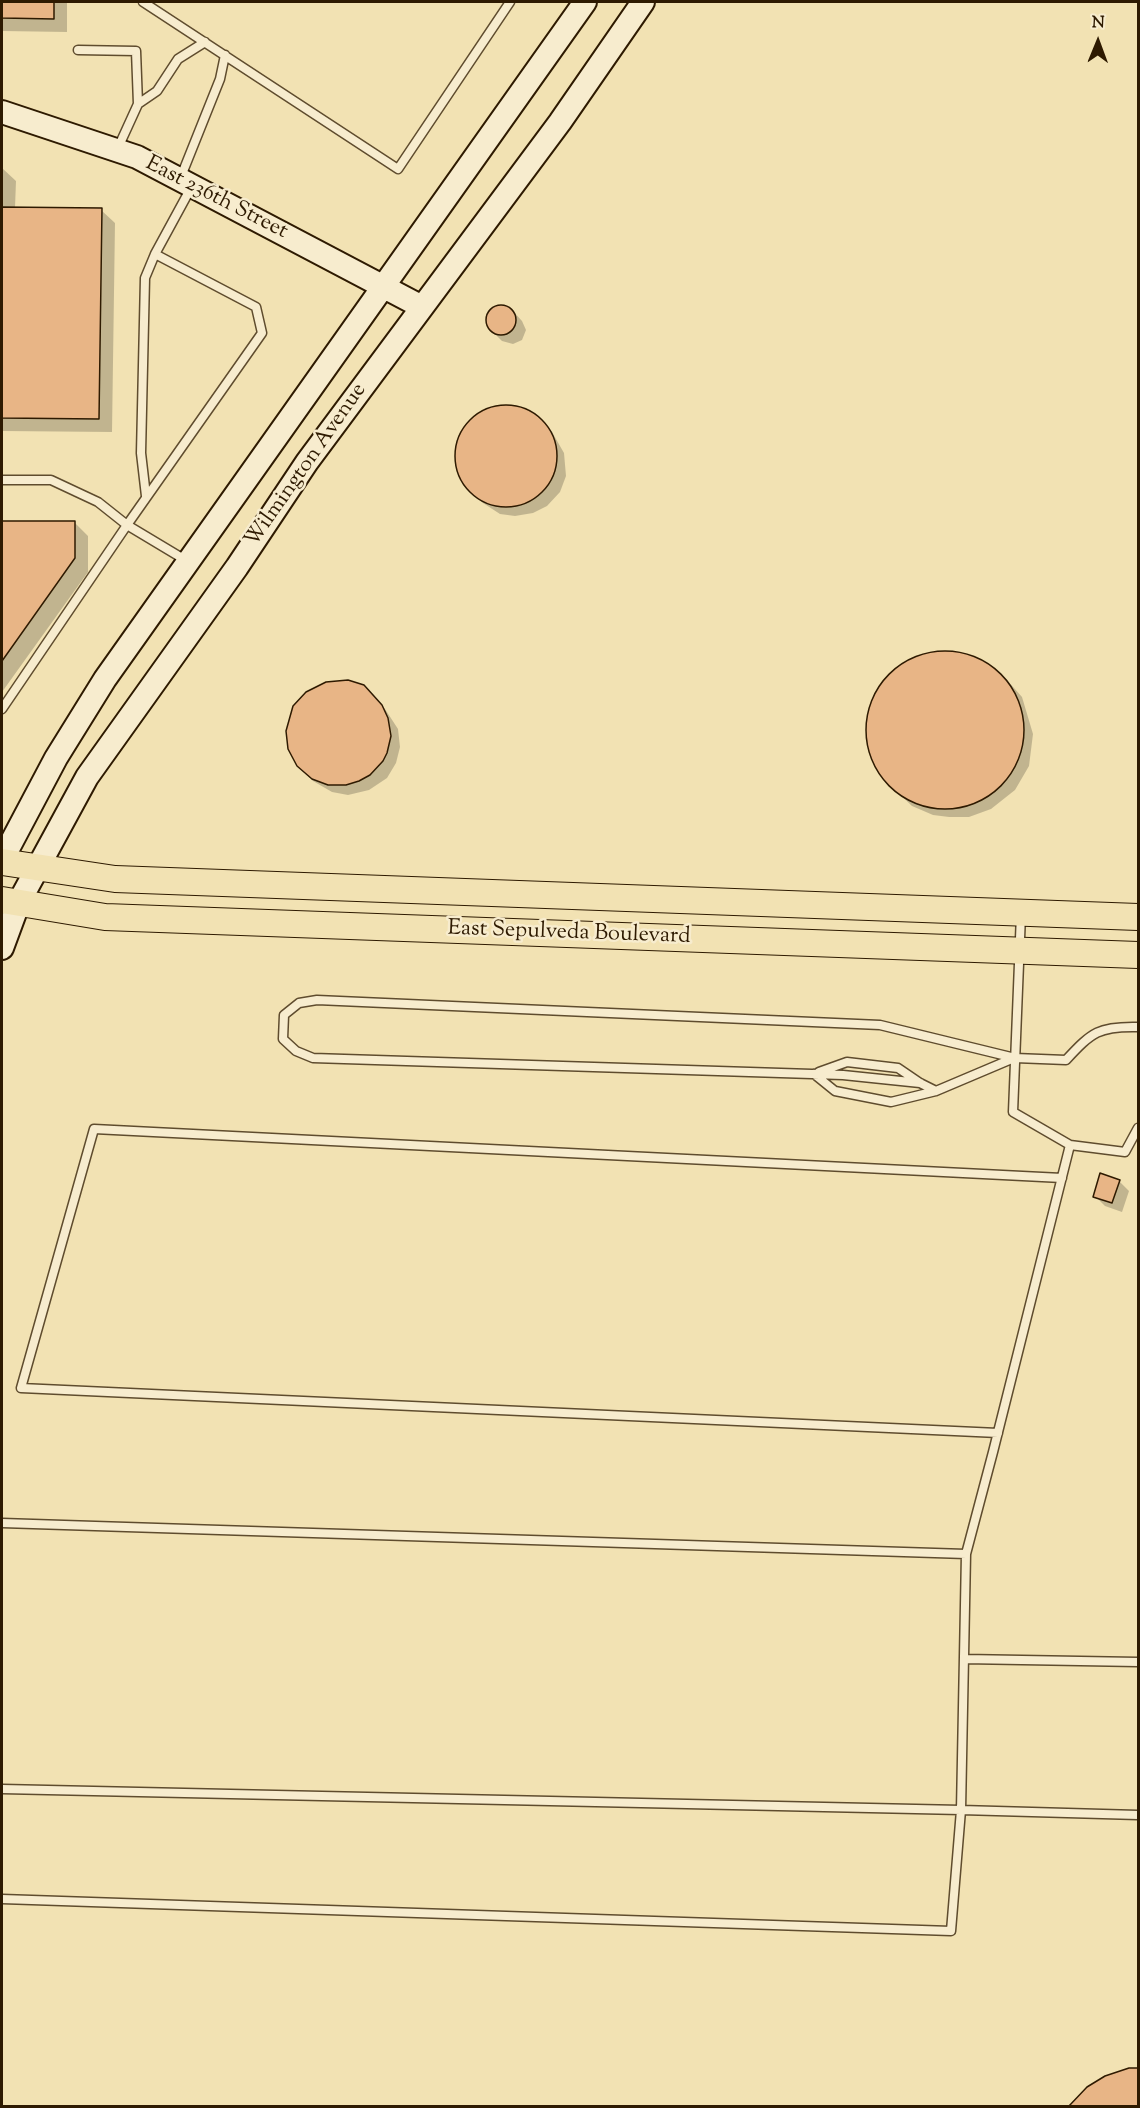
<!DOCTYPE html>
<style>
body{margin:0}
#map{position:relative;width:1140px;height:2108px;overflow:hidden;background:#f2e2b3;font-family:"Sorts Mill Goudy",serif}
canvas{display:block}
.frame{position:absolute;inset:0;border:3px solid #2e1a01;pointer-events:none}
.north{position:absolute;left:1068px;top:12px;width:60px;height:60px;-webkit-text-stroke:4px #f7ecce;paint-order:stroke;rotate:1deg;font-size:16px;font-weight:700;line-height:24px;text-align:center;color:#2e1a01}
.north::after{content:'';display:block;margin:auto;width:21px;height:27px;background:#2e1a01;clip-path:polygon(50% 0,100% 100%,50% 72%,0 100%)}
</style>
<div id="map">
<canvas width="1140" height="2108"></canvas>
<div class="frame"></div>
<div class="north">N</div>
</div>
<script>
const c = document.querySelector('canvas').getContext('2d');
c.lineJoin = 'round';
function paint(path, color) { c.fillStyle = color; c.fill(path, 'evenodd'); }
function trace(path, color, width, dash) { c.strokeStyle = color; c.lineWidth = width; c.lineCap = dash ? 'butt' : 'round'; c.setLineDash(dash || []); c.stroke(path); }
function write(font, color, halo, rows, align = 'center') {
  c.font = font + ' "Sorts Mill Goudy",serif'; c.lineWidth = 5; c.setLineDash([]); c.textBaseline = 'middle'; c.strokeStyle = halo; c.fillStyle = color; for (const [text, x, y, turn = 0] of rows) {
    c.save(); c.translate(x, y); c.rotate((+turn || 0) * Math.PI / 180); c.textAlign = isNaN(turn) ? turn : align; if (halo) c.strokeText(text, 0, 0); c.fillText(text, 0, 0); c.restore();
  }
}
paint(new Path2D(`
 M2,2H67V32L2,31Z
 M2,168L16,181L15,208L101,210L115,223L112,432L2,431Z
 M503,306L512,310L522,321L526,330L522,340L513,344L502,341L492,331L487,322V317L491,309Z
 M504,407L526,411L542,422L552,432L564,453L566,476L560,492L547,506L533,513L515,516L500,514L483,503L472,492L460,474L457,456L459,440L463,432L474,418L489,410Z
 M2,522L75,523L88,536V572L2,692Z
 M940,653L965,657L997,672L1006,679L1022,697L1033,734L1029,766L1015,790L991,809L969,817H949L933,815L912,806L893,788L875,764L869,745L867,733L871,704L882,685L895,671L910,661Z
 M363,687L385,709L398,729L400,747L396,763L387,778L369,790L348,795L332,792L313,781L303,771Z
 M1119,1181L1129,1191L1122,1212L1105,1206L1095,1196Z
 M1129,2069H1138V2106H1071L1088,2089Z`), '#0003');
const building = new Path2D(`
 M2,2H54V19L2,18Z
 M2,207L102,208L99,419L2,418Z
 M486 320a15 15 0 1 1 30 0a15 15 0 1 1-30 0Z
 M455 456a51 51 0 1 1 102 0a51 51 0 1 1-102 0Z
 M2,521H75V558L2,661Z
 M866 730a79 79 0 1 1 158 0a79 79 0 1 1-158 0Z
 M348,680L364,685L382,705L388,718L391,736L387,753L383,761L370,775L359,781L346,785H328L312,779L297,766L288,749L286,731L293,706L306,692L326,682Z
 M1100,1173L1120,1180L1112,1203L1093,1197Z
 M1129,2068H1138V2106H1069L1087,2087L1105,2076Z`);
paint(building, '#e8b586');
trace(building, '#2e1a01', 1.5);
const lane = new Path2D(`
 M143,2L398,169L510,2
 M78,50L136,51L138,104L117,150
 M138,104L157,91L178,59L205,42
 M180,179L220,79L225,55
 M155,254L192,186
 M2,480H51L98,502L127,525L262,333L256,307L155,254L145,278L141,453L146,496
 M2,709L127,525L187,561
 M819,1072L847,1062L898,1068L920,1083L936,1091
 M814,1074L835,1091L891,1102L936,1091L1014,1058
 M920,1083L843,1075L313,1058L296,1051L283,1039L284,1015L299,1003L317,1000L880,1025L1015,1058L1066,1060C1092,1032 1099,1026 1138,1027
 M1070,1145L1125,1152L1138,1128
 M998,1433L21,1388L94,1129L1062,1178
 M2,1523L966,1554L993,1452L1070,1145L1013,1112L1021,914
 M966,1554L961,1810L1138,1815
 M964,1659L1138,1662
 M2,1789L961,1810L951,1931L2,1899`);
const secondary = new Path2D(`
 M2,112L137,157L422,307
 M2,860L56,758L105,679L585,2
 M2,948L19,902L87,777L237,567L307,462L560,122L643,2`);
const primary = new Path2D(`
 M2,862L115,879L1138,917
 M2,900L105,917L1138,955`);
trace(lane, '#5f4c2e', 11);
trace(secondary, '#2e1a01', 26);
trace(primary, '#2e1a01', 28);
trace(lane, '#f7ecce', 8);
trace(secondary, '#f7ecce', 22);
trace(primary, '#f2e2b3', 26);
write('22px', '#2e1a01', '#f7ecce', [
 ["East 236th Street",216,199,27],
 ["Wilmington Avenue",307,466,-55],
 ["East Sepulveda Boulevard",569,934,2]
]);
</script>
